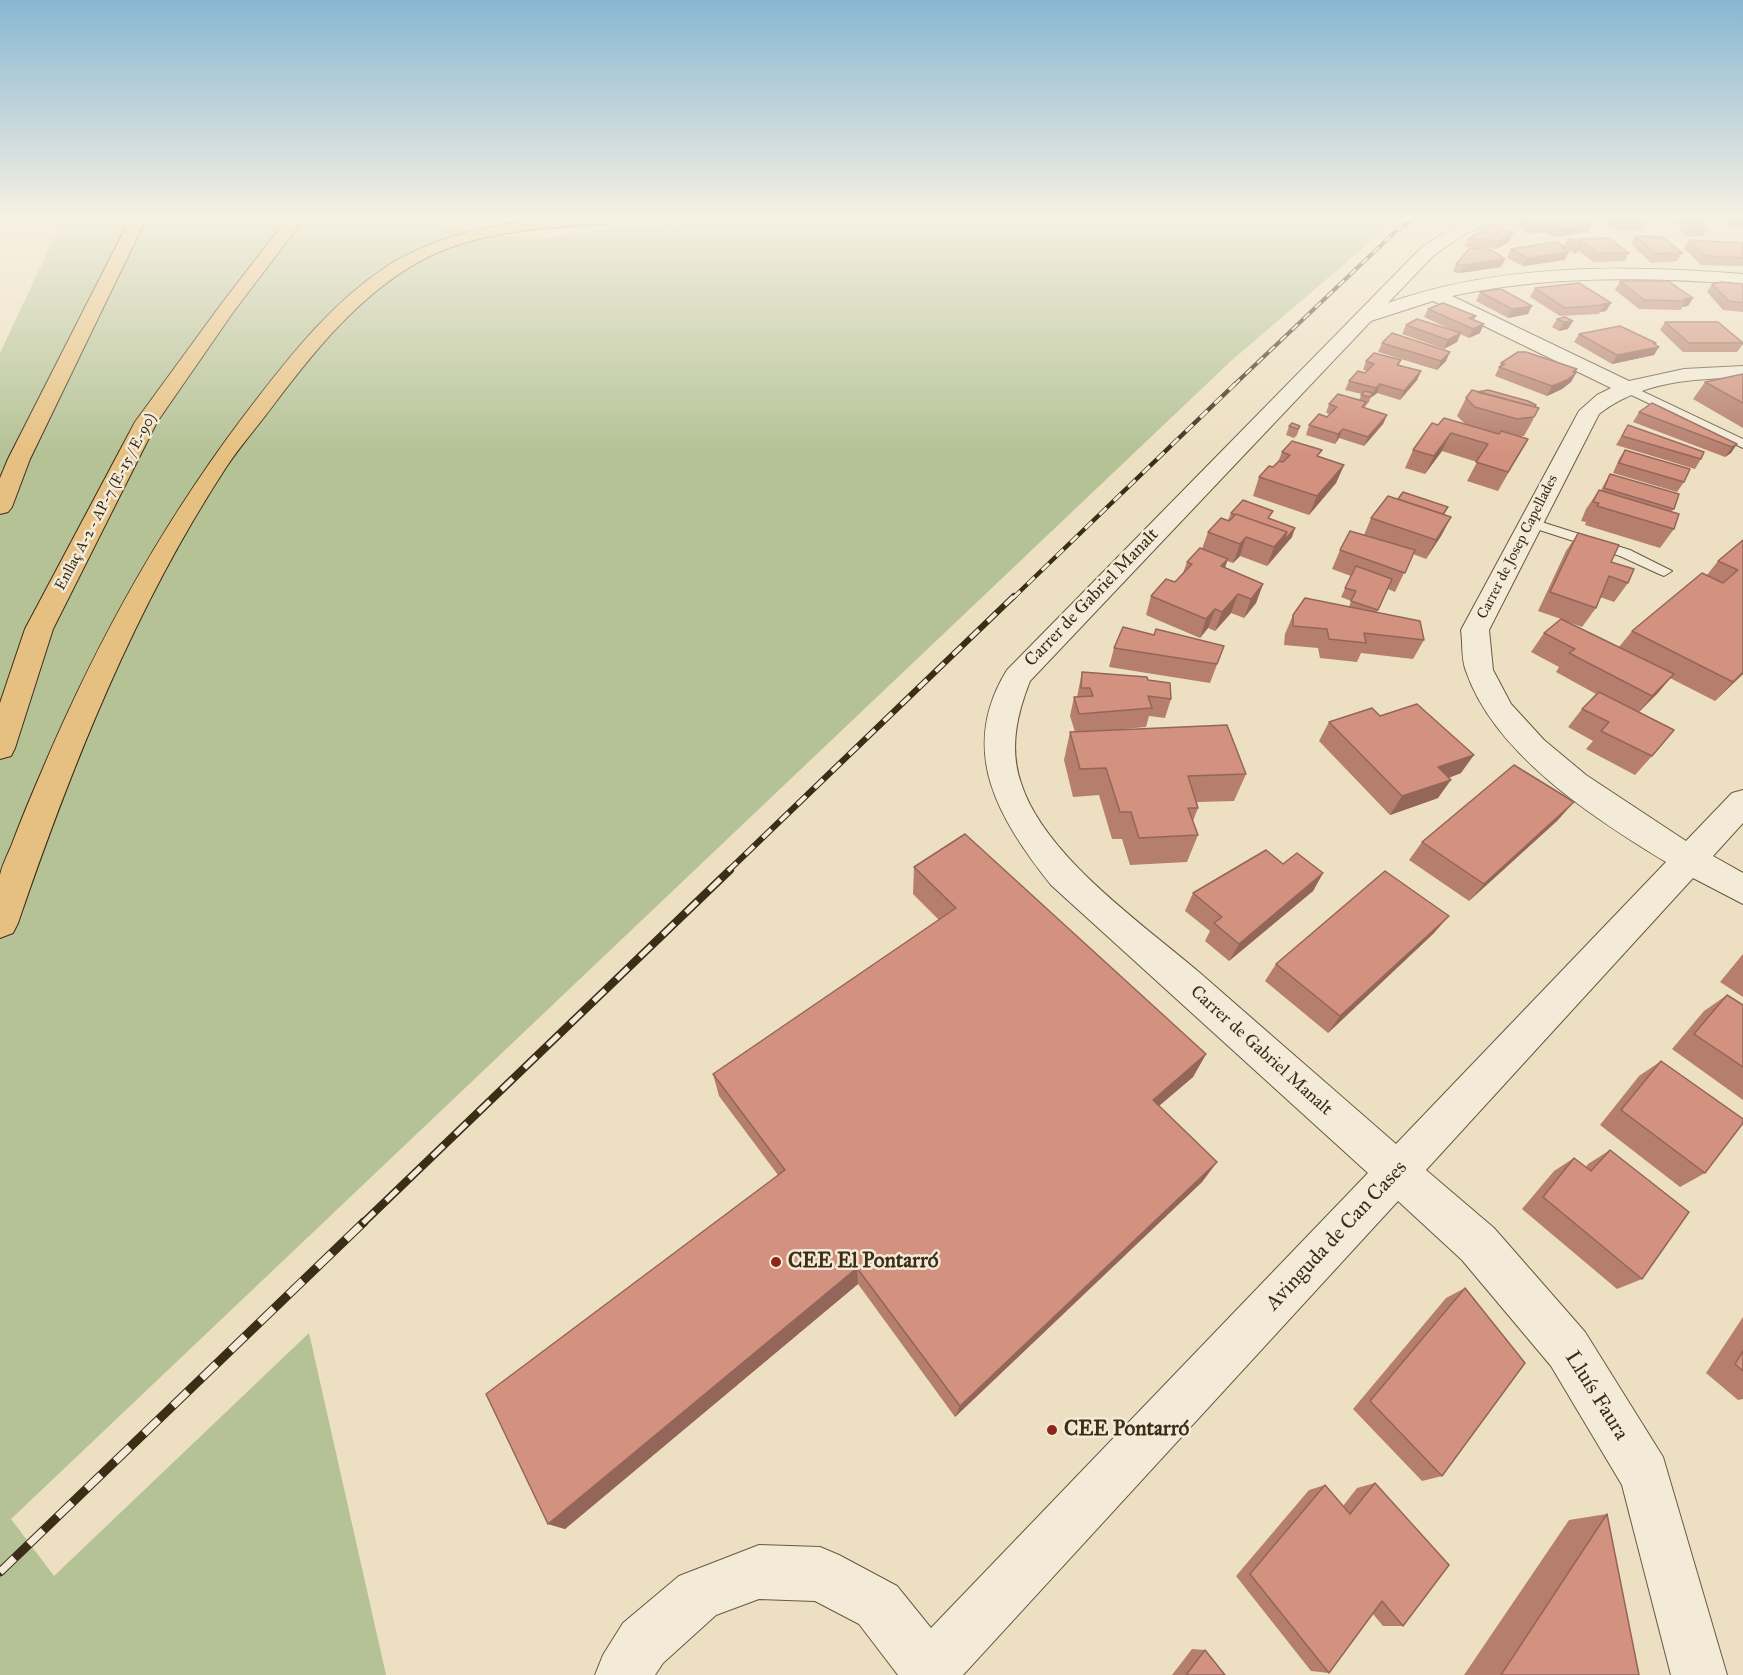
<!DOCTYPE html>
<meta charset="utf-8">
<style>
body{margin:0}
canvas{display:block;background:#eddfc1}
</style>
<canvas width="1743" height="1675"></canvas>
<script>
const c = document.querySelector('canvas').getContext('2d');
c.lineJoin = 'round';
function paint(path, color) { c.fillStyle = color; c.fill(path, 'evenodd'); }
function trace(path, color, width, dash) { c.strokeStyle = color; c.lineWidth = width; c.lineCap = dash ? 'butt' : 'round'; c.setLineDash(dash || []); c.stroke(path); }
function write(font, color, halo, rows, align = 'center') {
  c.font = font + ' "IM FELL Great Primer",serif'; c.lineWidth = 5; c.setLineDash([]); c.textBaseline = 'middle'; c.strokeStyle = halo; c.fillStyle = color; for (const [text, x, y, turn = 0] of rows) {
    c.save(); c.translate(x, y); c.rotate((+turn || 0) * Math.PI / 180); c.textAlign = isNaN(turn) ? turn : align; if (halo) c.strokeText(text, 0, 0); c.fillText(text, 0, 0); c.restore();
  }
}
paint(new Path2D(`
 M63,219H408L530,240L627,227L772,219H1397L1232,360L11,1519L54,1576L309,1333L386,1675H0V353Z`), '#b4c296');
const service = new Path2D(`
 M1629,385L1743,439V448L1625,392V386Z
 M1532,519L1630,550L1672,571L1664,576L1659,574L1620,556L1527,526L1525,523L1527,520Z`);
const minor = new Path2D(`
 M1478,219H1504L1466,233L1434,255L1388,303C1501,263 1626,265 1743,274V284C1646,277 1548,275 1452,296L1629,381L1684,369L1743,366V378C1692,378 1640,382 1599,414L1489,630L1493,670L1511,704L1544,740L1586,775L1686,841L1732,793L1743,790V823L1713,856L1743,873V904L1693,878L1426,1170L1494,1228L1585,1332L1663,1457L1727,1675H1671L1622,1485L1551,1366L1462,1260L1398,1201L963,1675H898L859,1624L815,1601L759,1599L716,1615L663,1663L655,1675H595L603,1655L623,1623L679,1576L759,1545L820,1547L839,1555L897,1586L931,1628L1368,1173L1051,885C999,819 957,751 1007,670L1422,247L1454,227ZM1433,301L1611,388L1597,395L1579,411L1461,630C1463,643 1461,659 1466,671C1494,754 1595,819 1666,862L1396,1144C1331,1087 1265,1030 1200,973C1143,924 1044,856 1021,783C1009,748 1017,714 1030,681L1371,321Z`);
const trunk = new Path2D(`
 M541,219H611L603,224C542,228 477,231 422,260C361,293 316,349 275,403C259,425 240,446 225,469C134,609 72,765 18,923L13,933L0,938C0,918 0,895 0,875C2,865 8,854 12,844C21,820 31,796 41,773C98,638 166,516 256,400C294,351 334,301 386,267C432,237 487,226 541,219Z`);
const motorway = new Path2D(`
 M130,219H146L30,459L12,507L8,512L0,514V478L8,459Z
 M287,219H304L234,311L157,422L53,629L15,748L11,756L0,759V703L25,629L135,422L222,303Z`);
trace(service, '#685a42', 2);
trace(minor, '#685a42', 2);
trace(trunk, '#3c2d17', 2);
trace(motorway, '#3c2d17', 2);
paint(service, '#f3ead7');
paint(minor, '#f3ead7');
paint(trunk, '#e6c080');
paint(motorway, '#e6c080');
const railFar4 = new Path2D(`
 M1234,385L1396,231L1414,219`);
const railFar3 = new Path2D(`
 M1013,598L1235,384`);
const railFar2 = new Path2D(`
 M728,871L1014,596`);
const railFar1 = new Path2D(`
 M363,1223L730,870`);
const rail = new Path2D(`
 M0,1572L364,1222`);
trace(railFar4, '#3c2d17', 4);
trace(railFar3, '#3c2d17', 4.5);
trace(railFar2, '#3c2d17', 6);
trace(railFar1, '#3c2d17', 8);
trace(rail, '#3c2d17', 9);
trace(railFar4, '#f3ead7', 2, [8]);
trace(railFar3, '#f3ead7', 3, [10]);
trace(railFar2, '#f3ead7', 4, [12]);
trace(railFar1, '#f3ead7', 5, [16]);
trace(rail, '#f3ead7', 7, [20]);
paint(new Path2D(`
 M1519,219H1591L1589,223L1592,224L1588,232L1553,237L1543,232L1532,234L1516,226Z
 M1600,219H1641L1645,222L1641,230L1619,231Z
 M1651,219H1705L1706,220L1703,226L1707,229L1702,237L1686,236L1679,231L1682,227L1675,223L1656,222Z
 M1721,219H1743V226H1728Z
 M1635,236L1682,253L1677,261L1651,263L1631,244Z
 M1468,239L1509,242L1496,249L1464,247Z
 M1568,239L1577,242L1579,239L1629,253L1625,261L1593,262L1578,250L1577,252L1574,254L1566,248L1565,260L1523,266L1507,258L1511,249L1564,246Z
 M1689,240L1743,243V266L1701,265L1684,248Z
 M1505,259L1501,267L1460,273L1453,272L1456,264Z
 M1620,281L1693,298L1688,306L1682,307L1681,310L1639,309L1615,290Z
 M1712,284H1743V312L1723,310L1707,292Z
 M1535,288L1611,303L1606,311L1600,312L1599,314L1560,316L1530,297Z
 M1480,292L1528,314L1508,318L1476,301Z
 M1428,309L1476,316L1474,320L1480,333L1469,338L1460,334L1457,342L1444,349L1402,334L1406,325L1454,331L1424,317Z
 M1565,317L1568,329L1559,331L1552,327L1557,319Z
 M1665,322L1743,343V344L1737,352H1683L1660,330Z
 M1579,334L1656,343L1654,355L1612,364L1574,342Z
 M1382,343L1446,361L1437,370L1378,352Z
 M1401,360L1399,365L1421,371L1417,380L1400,400L1377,393L1372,397H1371L1369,402L1364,408L1387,415L1383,424L1364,446L1339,438L1335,444L1306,435L1309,425L1327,417L1330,414L1326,413L1329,404L1359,400L1362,394L1345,390L1349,381L1365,373L1367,371L1363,370L1366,361Z
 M1501,363L1575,373H1576L1571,382L1562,389L1547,396L1495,376Z
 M1743,374V428L1693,399L1705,382Z
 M1466,398L1535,407L1533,420L1524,436H1518L1528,439L1498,491L1467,481L1477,462L1442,451L1425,474L1405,468L1413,450L1438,425L1465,424L1457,416Z
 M1639,412L1737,444L1731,453L1725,457L1633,422Z
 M1628,425L1701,459L1695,469L1616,445Z
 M1289,426H1300L1297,435L1294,438L1286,435Z
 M1625,450L1684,482L1677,492L1613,473L1619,459Z
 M1282,452L1319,457L1344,465L1336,483L1309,515L1253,496L1259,477L1273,467L1278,462Z
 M1610,474L1674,509L1672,511L1674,529L1660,548L1585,525L1586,522L1581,521L1586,509L1599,490H1601Z
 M1398,499L1448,507L1444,515L1451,517L1441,536L1426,559L1413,554L1395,592L1388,589L1377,612L1424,640L1413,659L1361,653L1357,662L1320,658L1318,648L1284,645L1285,634L1293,615L1349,607L1351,601L1341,597L1351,576L1332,569L1340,550L1364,535L1371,518Z
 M1231,513L1271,519L1292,537L1267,566L1240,556L1233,563L1227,561L1225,568L1263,584L1256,603L1244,618L1231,613L1215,631L1208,628L1200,638L1146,615L1151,596L1175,582L1183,573L1187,562L1202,549L1208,532L1228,520Z
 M1578,533L1611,562L1628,583L1614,602L1600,597L1596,608L1582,627L1568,622L1619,647L1632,631L1707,575L1718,561L1743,540V674L1715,701L1670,678L1639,712L1652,756L1635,775L1586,749L1593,741L1568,727L1582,709L1596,694L1556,672L1559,667L1531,652L1544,633L1561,619L1538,611L1566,551Z
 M1154,635L1224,646L1210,683L1109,667L1114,648Z
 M1082,672L1148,680L1171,699L1165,718L1149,716L1146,727L1102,731L1246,774L1234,801L1197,802L1198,808L1193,821L1198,835L1187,862L1130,865L1122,839H1112L1099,795L1073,797L1064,760L1070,732H1075L1070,716L1074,697H1077Z
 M1380,716L1461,773L1449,778L1438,798L1390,815L1319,741L1329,722Z
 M1558,820L1469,901L1409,860L1422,842Z
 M1283,864L1323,873L1313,891L1229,961L1205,941L1210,931L1185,911L1193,893Z
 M914,867L1206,1054L1193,1077L1159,1106L1217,1162L1202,1182L955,1417L858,1284L565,1529L548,1524L778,1175L719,1096L713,1074L939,920L913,894Z
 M1434,933L1328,1033L1265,981L1276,964Z
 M1743,954V997L1720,982Z
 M1727,995L1743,1005V1100L1672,1049L1704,1011Z
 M1661,1061L1705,1173L1680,1187L1600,1125L1639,1076Z
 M1610,1150L1642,1279L1617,1289L1522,1209L1554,1171L1574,1158L1586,1167L1588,1164Z
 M1465,1288L1442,1476L1422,1481L1353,1409L1446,1298Z
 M1743,1317V1399L1738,1400L1706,1373Z
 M1375,1483L1403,1626H1383L1373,1614L1329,1673L1311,1671L1236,1576L1309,1490L1325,1485L1343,1506L1357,1488Z
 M1607,1514L1639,1675H1464L1569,1520Z
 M1192,1649L1205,1650L1225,1675H1172Z`), '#b57e6d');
paint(new Path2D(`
 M1581,219H1591L1588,224H1592L1588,232L1553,237L1557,229Z
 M1547,224L1543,232L1532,234L1536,226Z
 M1513,233L1509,242L1496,249L1499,241Z
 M1581,244L1577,252L1574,254L1578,246Z
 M1566,248L1564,253L1569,252L1565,260L1523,266L1527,258Z
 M1505,259L1501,267L1460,273L1463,265Z
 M1693,298L1688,306L1682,307L1686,301L1684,299Z
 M1611,303L1606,311L1600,312L1604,305L1602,304Z
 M1532,306L1528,314L1508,318L1512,309Z
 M1573,321L1568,329L1559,331L1564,322Z
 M1484,324L1480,333L1469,338L1473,329Z
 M1461,333L1457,342L1444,349L1448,340Z
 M1653,343H1656L1653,348L1659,347L1654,355L1612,364L1617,355Z
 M1450,352L1446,361L1437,370L1441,361Z
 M1577,369L1574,375L1576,373L1571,382L1562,389L1547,396L1552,386Z
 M1421,371L1417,380L1400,400L1404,391Z
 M1380,384L1377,393L1372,397L1376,388Z
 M1387,415L1383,424L1364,446L1368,437Z
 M1343,429L1339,438L1335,444L1338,434Z
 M1451,433L1442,451L1425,474L1434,456Z
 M1737,444L1731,453L1725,457L1732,447Z
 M1344,465L1336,483L1309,515L1317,496Z
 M1451,517L1441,536L1426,559L1436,540Z
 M1295,528L1292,537L1267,566L1274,547L1287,532Z
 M1246,537L1240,556L1233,563L1240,544Z
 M1228,559L1221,578V566Z
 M1263,584L1256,603L1244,618L1251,599Z
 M1238,594L1231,613L1215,631L1222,612Z
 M1215,609L1208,628L1200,638L1206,619Z
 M1743,672V674L1715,701L1733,682Z
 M1674,674L1658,693L1636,715L1652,696Z
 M1474,755L1461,773L1426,786L1438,767Z
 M1451,780L1438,798L1390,815L1402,796Z
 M1574,802L1558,820L1469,901L1484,884Z
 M1323,873L1313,891L1229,961L1239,944Z
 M1449,916L1434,933L1328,1033L1340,1016Z
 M1206,1054L1193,1077L1141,1121L1153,1100Z
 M1217,1162L1202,1182L955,1417L960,1406Z
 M857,1268L858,1284L565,1529L548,1524Z`), '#946659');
const building = new Path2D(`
 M1523,219H1582L1592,224L1557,229L1547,224L1536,226Z
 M1617,219H1641L1645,222L1623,223Z
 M1686,219H1705L1706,220H1688Z
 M1684,223L1701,225L1707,229L1691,228Z
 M1494,225L1513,233L1499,241L1468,239Z
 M1635,236L1663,237L1682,253L1656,254Z
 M1609,238L1629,253H1598L1579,239Z
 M1568,239L1575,240L1581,244L1578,246Z
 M1689,240L1743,243V258L1706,256Z
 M1556,242L1566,248H1562L1569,252L1527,258L1511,249Z
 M1470,248L1491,250L1505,259L1463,265L1456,264Z
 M1620,281H1668L1693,298L1684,299L1686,301L1644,300Z
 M1721,282L1743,284V303L1729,301L1712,284Z
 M1579,283L1611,303L1602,304L1604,305L1565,308L1535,288Z
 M1501,289L1532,306L1512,309L1480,292Z
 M1443,303L1476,316L1469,318L1484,324L1473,329L1428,309Z
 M1565,317L1573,321L1564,322L1557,319Z
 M1417,319L1461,333L1448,340L1406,325Z
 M1665,322H1718L1743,343H1689Z
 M1620,326L1656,343H1653L1659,347L1617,355L1579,334Z
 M1392,333L1450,352L1441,361L1382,343Z
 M1518,352H1526L1577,369L1573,372L1576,373L1567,380L1552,386L1499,367L1505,364L1501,363Z
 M1374,353L1401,360L1397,365L1421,371L1404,391L1380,384L1376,388L1349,381L1358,371L1365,373L1374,364L1366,361Z
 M1743,374V403L1705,382Z
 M1472,390L1539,408L1534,417L1517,419L1475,407L1466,398Z
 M1488,390L1528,401L1536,405L1535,407L1477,392Z
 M1365,391L1373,393L1370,397L1361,395Z
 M1338,394L1366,402L1362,407L1387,415L1368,437L1343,429L1338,434L1309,425L1319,414L1327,417L1337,407L1329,404Z
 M1652,403L1737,444L1732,447L1639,412Z
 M1444,418L1499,434L1501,431L1528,439L1508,472L1476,462L1488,444L1451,433L1434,456L1413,450L1432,423L1438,425Z
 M1292,423L1300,426L1298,429L1289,426Z
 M1628,425L1704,452L1701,459L1622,436Z
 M1292,441L1322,450L1317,456L1344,465L1317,496L1259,477L1269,466L1273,467L1279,461L1283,462L1290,455L1282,452Z
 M1625,450L1690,469L1684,482L1619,463Z
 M1610,474L1679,494L1674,509L1604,488Z
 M1599,490L1679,514L1674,529L1597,506L1599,503L1593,502Z
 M1403,492L1448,507L1443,514L1398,499Z
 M1388,496L1451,517L1436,540L1371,518Z
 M1243,500L1273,511L1268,518L1295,528L1284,541L1287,532L1236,514L1235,515L1231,513Z
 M1236,514L1287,532L1274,547L1246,537L1240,544L1208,532L1221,518L1229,521Z
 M1350,531L1415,550L1405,573L1340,550Z
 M1578,533L1619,545L1611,562L1634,569L1628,583L1609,576L1596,608L1550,592Z
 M1743,540V672L1733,682L1632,631L1702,573L1723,583L1738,570L1718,561Z
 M1200,548L1228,559L1221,566L1263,584L1251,599L1238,594L1222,612L1215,609L1206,619L1151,596L1166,579L1175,582L1192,564L1187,562Z
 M1356,566L1392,579L1378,610L1351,601L1356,591L1345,588Z
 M1305,598L1420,621L1424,640L1364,633L1366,643L1329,639L1327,629L1293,626V615Z
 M1561,619L1674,674L1652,696L1569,653L1575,649L1544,633Z
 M1123,627L1154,635L1156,629L1224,646L1217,664L1114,648Z
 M1082,672L1147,677L1148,680L1170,683L1171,699L1148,696L1152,708L1079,714L1074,697L1093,696L1090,688H1081Z
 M1599,692L1674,730L1652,756L1601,731L1609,722L1582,709Z
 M1417,704L1474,755L1438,767L1451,780L1402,796L1329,722L1372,708L1380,716Z
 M1227,725L1246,774L1188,776L1198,808H1188L1198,835L1139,838L1131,812H1120L1106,768L1080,769L1070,732Z
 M1514,765L1574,802L1484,884L1422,842Z
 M965,834L1206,1054L1153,1100L1217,1162L960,1406L857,1268L548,1524L486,1394L785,1170L713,1074L956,908L914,867Z
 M1266,850L1283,864L1297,853L1323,873L1239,944L1214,923L1222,917L1193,893Z
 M1385,871L1449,916L1340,1016L1276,964Z
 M1727,995L1743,1005V1067L1694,1034Z
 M1661,1061L1743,1119V1123L1705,1173L1621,1110Z
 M1610,1150L1689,1212L1642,1279L1543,1197L1574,1158L1591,1171Z
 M1465,1288L1525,1363L1442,1476L1370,1401Z
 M1743,1351V1371L1735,1364Z
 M1375,1483L1449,1565L1403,1626L1382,1601L1329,1673L1250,1574L1325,1485L1350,1514Z
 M1607,1514L1639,1675H1501Z
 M1205,1650L1225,1675H1186Z`);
paint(building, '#d3927f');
trace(building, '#946659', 1.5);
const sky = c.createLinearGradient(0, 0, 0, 454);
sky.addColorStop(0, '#88b7d3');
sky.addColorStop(0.48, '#f7f1e3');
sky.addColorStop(1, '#f7f1e300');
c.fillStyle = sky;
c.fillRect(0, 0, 1743, 454);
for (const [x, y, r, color] of [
 [776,1262,6,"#8f2418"],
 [1052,1430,6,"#8f2418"]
]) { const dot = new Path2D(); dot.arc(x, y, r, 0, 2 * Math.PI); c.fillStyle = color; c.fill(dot); trace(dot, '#f3ead7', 2); }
write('15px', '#3c2d17', '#f3ead7', [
 ["Enllaç A-2 - AP-7 (E-15 / E-90)",106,502,-62],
 ["Carrer de Josep Capellades",1518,547,-63]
]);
write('18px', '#3c2d17', '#f3ead7', [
 ["Carrer de Gabriel Manalt",1092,598,-46],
 ["Carrer de Gabriel Manalt",1261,1051,42]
]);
write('21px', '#3c2d17', '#f3ead7', [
 ["Avinguda de Can Cases",1337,1236,-47],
 ["Lluís Faura",1596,1396,58]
]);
write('bold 21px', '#3c2d17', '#f3ead7', [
 ["CEE El Pontarró",788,1262],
 ["CEE Pontarró",1064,1430]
], 'left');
</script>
